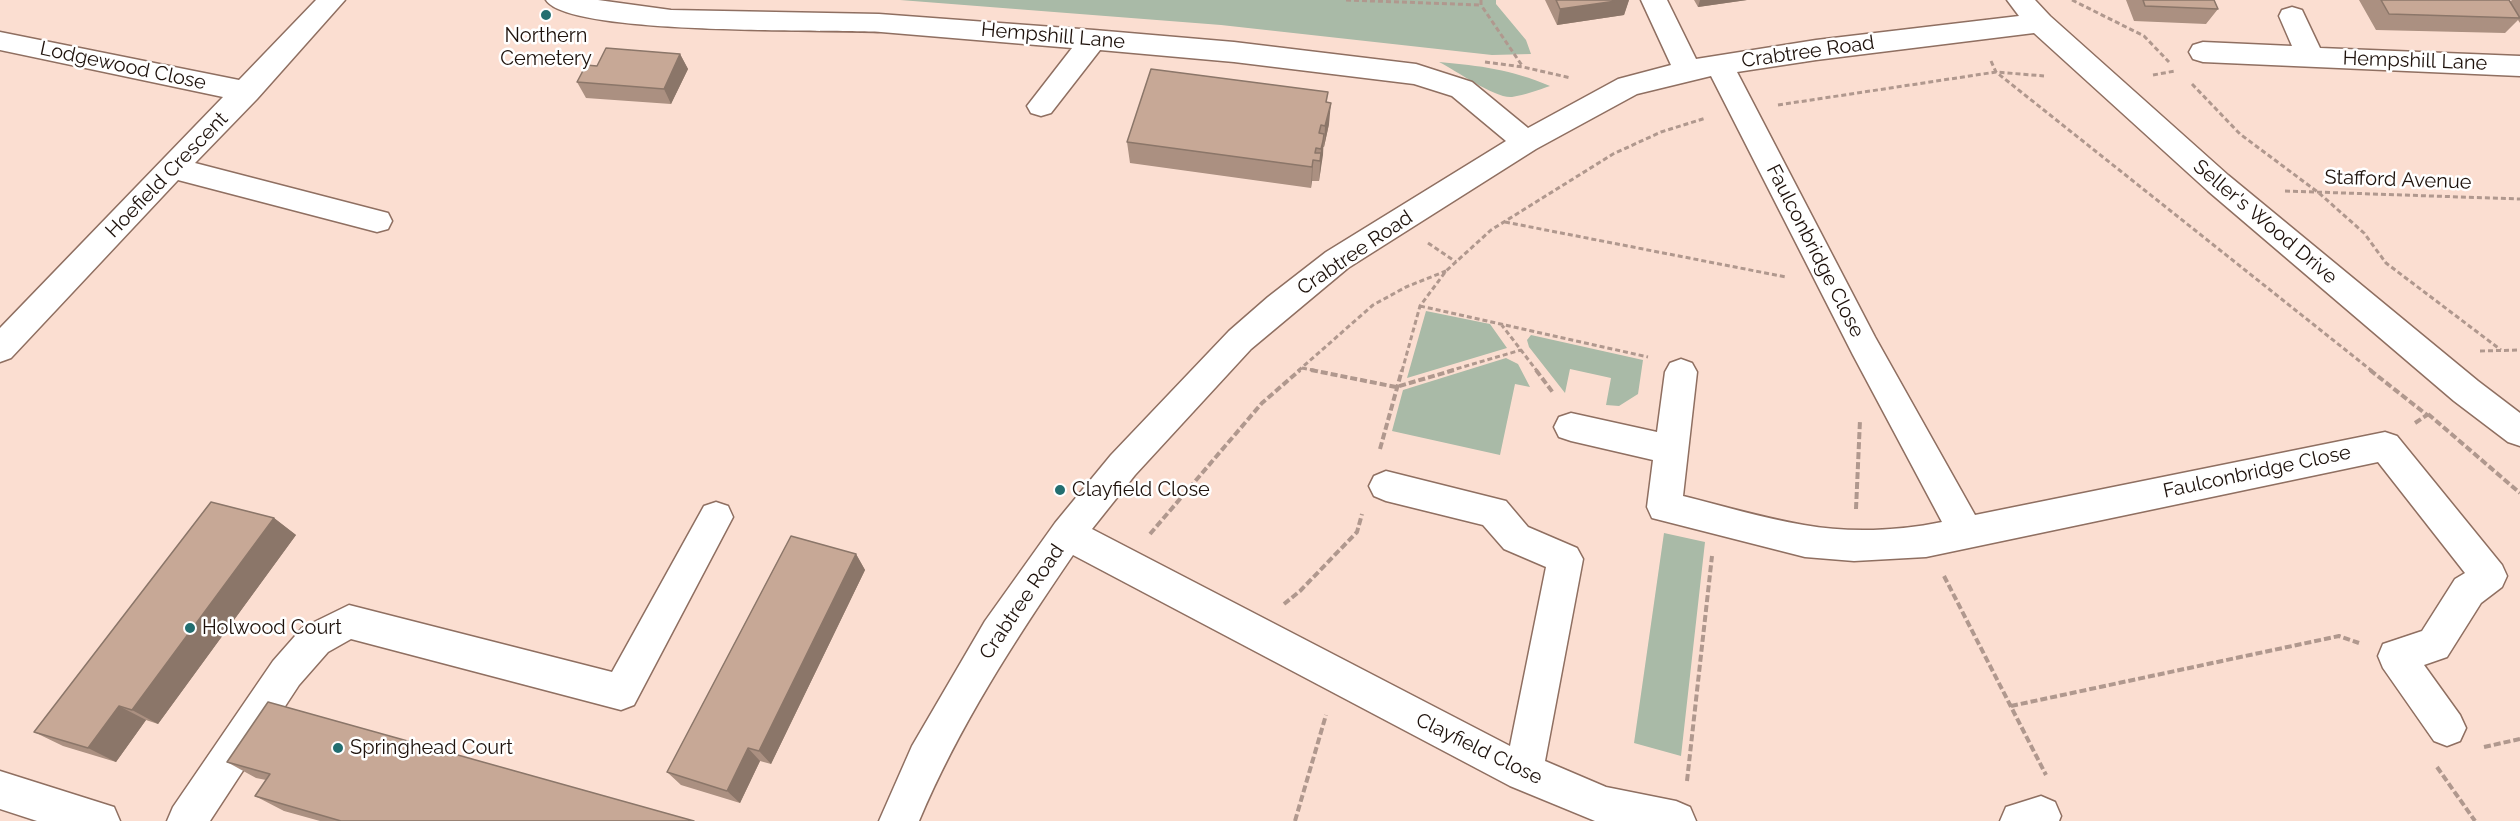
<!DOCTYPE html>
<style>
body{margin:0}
canvas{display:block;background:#fbded1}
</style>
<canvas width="2520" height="821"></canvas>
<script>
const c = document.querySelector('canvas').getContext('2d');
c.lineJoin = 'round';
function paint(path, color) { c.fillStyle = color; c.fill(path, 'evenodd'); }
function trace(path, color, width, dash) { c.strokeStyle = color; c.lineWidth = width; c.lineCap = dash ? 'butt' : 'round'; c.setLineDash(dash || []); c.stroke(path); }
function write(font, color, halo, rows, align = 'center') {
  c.font = font + ' Raleway,sans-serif'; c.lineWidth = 5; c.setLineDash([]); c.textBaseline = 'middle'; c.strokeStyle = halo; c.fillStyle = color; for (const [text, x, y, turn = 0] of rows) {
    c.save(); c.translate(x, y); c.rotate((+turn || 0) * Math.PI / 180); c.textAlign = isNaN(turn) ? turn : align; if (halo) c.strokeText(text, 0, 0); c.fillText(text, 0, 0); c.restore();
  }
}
paint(new Path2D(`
 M900,0H1496V4L1526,40L1531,54L1492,55L1221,25Z
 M1439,62C1481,66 1510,69 1550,86C1538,90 1525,95 1512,97C1496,99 1457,71 1439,62Z
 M1426,311L1490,324L1507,348L1407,378Z
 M1531,335L1643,360L1638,394L1619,406L1606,405L1611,378L1570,369L1565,393L1529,347L1527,340Z
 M1506,358L1518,364L1530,387L1515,384L1500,455L1392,431L1403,390Z
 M1664,533L1705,542L1681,756L1634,743Z`), '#a9baa7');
const minor = new Path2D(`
 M316,0H345L257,99L195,163L388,213L392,221L388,229L377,232L178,180L11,358L0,362V328L223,97L0,50V32L239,80Z
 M546,0H598L671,10L879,14L1094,30L1234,42L1416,64L1472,82L1528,128L1618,79L1671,65L1641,0H1667L1696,59L1816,40L2019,16L2007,0H2035L2050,16L2228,175L2478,381L2520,413V446L2508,442L2454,401L2208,191L2034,33L1816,60L1737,72L1875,337L1975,515L2385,432L2397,436L2502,565L2507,576L2502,587L2481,603L2447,657L2424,665L2460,715L2466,728L2460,741L2447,746L2434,741L2383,668L2378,656L2383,644L2422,631L2455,579L2465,573L2378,462L1926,557L1854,561L1805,557L1652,518L1647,507L1653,460L1571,441L1559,437L1554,427L1559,417L1571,413L1657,432L1665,372L1670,363L1681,359L1692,363L1697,372L1683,496C1723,506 1763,518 1804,525C1848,533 1899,531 1942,522L1853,355L1711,76L1637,94L1536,149L1348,268L1251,349L1135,475L1092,529L1510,746L1546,567L1504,549L1483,525L1386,501L1374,496L1369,486L1374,476L1386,471L1506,501L1528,527L1577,548L1583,559L1545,761L1606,787L1676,801L1690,807L1696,821H1595L1510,786L1073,555C1015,640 959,726 919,821H879L912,746L985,621L1055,523L1111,455L1229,331L1268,297L1326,252L1506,141L1452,96L1414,84L1234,62L1100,50L1051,113L1041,116L1031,113L1027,106L1072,48C1008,43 945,37 881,32C830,29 568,36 546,0Z
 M2292,7L2302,10L2320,48L2520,56V76L2203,62L2193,59L2189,52L2193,45L2203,42L2292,46L2279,16L2282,10Z
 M716,502L728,506L733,517L634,705L621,710L351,639L328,652L299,685L210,821H167L173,807L273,661L302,628L349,605L612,672L704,506Z
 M0,771L114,807L120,821H37L0,809Z
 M2041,796L2055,802L2061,816L2059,821H2000L2006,807Z`);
trace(minor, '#8f6f61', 3);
trace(new Path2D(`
 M1346,0L1481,5
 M1481,0V5L1523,67
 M2072,0L2144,36L2169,62
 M1991,61L1996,72L2372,371
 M1485,62L1523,67L1571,78
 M2153,75L2175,71
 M2192,84L2240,134L2319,193L2364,233L2386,263L2501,350
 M1778,105L1996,72L2044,76
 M2285,191L2520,199
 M1505,222L1786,277
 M1428,243L1456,262
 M1420,306L1648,357
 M1501,324L1537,371
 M2480,351L2520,350
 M1302,368L1318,371
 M1298,371L1373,305L1406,287L1446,271
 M1402,371L1420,306L1446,271L1491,230L1613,154L1661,132L1706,118
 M1449,371L1521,350`), '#b0988e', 3, [5, 3]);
trace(new Path2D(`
 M1311,370L1396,387L1454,370
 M1536,370L1554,394
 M2370,370L2427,415L2415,423
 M2428,414L2520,493
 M1380,449L1402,370
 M1856,509L1860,420
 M1150,534L1262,403L1300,370
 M1944,576L2046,775
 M1284,604L1300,591L1357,532L1362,514
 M2011,706L2339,636L2359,643
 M2484,747L2520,739
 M2437,767L2475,821
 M1687,781L1712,556
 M1295,821L1326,715`), '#b0988e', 4, [7, 3]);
paint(minor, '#fff');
paint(new Path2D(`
 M1545,0H1629L1624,15L1557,25Z
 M1694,0H1747L1698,7Z
 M2126,0H2214L2218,9L2206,24L2134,21Z
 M2359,0H2509L2510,2L2512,0H2520V23L2518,20L2505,33L2376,30Z
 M680,54L688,69L671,104L586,98L577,82L597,66Z
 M1328,102L1329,124L1324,147H1323L1320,174L1319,181H1312L1311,188L1130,163L1127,142Z
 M274,518L296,535L158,724L146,720L116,762L63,746L34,732Z
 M856,554L865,570L771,764L760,761L740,803L681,785L667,772Z
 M227,762L694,821H320L284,811L255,796L266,780L256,778Z`), '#ab9081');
paint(new Path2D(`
 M1623,0H1629L1624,15L1557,25L1560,9Z
 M1700,0H1747L1698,7Z
 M680,54L688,69L671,104L664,89Z
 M1331,103L1329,124L1324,147L1325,126Z
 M1324,134L1323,155L1319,181L1321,149Z
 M1313,160L1312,181L1311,188L1312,167Z
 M274,518L296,535L158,724L132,710Z
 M856,554L865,570L771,764L759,751Z
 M119,706L146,720L116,762L88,748Z
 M748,748L760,761L740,803L727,791Z`), '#8b7669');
const building = new Path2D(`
 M1556,0H1623L1560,9Z
 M2143,0H2214L2218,9L2145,6Z
 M2381,0H2509L2520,18L2389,14Z
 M606,48L680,54L664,89L577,82L586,65L597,66Z
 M1151,69L1328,92L1326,102L1331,103L1325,126L1321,125L1319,133L1324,134L1323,141L1321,149L1316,148L1315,153H1321L1320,161L1313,160L1312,167L1127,142Z
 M211,502L274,518L132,710L119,706L88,748L34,732Z
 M791,536L856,554L759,751L748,748L727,791L667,772Z
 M268,702L694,821H341L255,796L270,774L227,762Z`);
paint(building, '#c7a896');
trace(building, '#8b7669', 1.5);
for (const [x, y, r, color] of [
 [546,15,6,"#226e70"],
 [1060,490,6,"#226e70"],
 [190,628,6,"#226e70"],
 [338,748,6,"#226e70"]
]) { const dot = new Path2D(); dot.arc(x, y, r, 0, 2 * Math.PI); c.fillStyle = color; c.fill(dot); trace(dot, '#fff', 2); }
write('20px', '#1e120c', '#fff', [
 ["Northern",546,36,"center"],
 ["Cemetery",546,59,"center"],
 ["Clayfield Close",1072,490],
 ["Holwood Court",202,628],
 ["Springhead Court",350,748]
], 'left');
write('20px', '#1e120c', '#fff', [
 ["Hempshill Lane",1053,36,5],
 ["Crabtree Road",1808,52,-8],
 ["Hempshill Lane",2415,61,2],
 ["Lodgewood Close",123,66,12],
 ["Hoefield Crescent",167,175,-46],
 ["Stafford Avenue",2398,180,2],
 ["Seller's Wood Drive",2265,222,40],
 ["Faulconbridge Close",1815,251,63],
 ["Crabtree Road",1355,253,-34],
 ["Faulconbridge Close",2257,472,-12],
 ["Crabtree Road",1022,602,-56],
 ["Clayfield Close",1479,749,26]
]);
</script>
